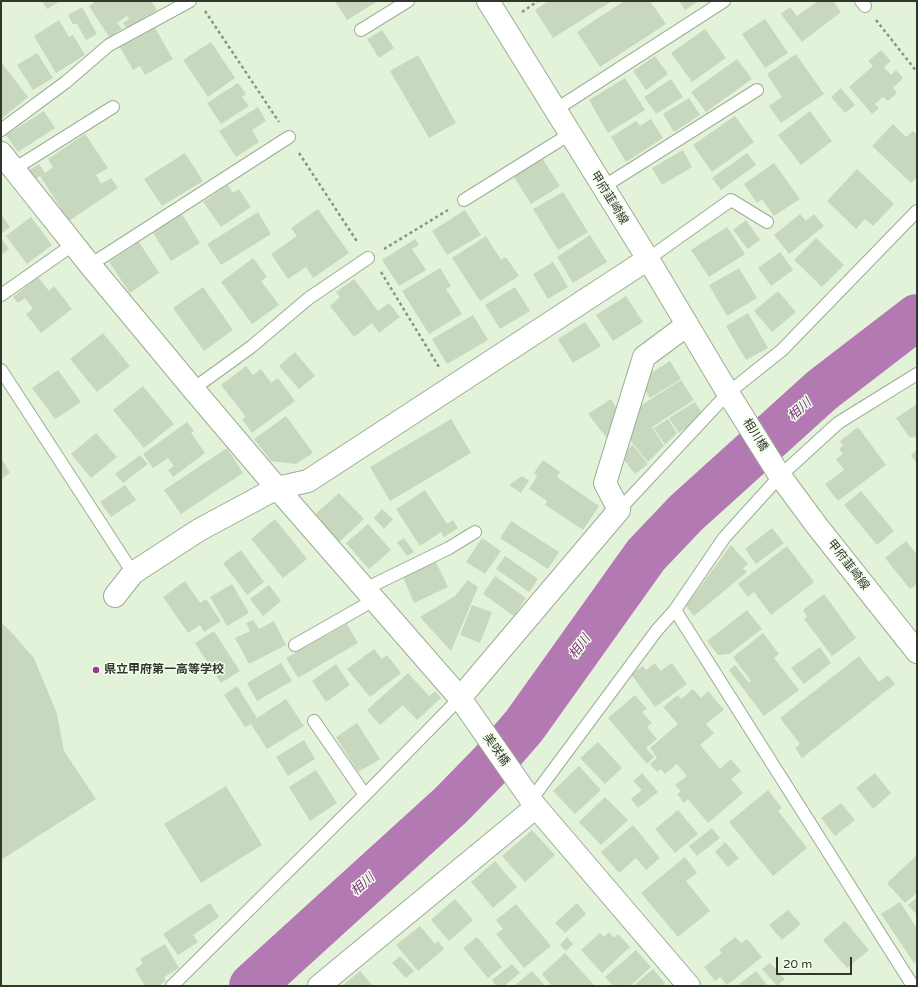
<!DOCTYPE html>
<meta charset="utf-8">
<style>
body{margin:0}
#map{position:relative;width:918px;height:987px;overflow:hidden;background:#e3f3da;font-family:"Varela Round",sans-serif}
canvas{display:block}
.frame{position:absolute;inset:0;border:2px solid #31372d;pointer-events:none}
.scale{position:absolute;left:776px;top:957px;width:76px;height:18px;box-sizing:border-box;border:2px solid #31372d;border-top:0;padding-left:5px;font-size:12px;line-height:14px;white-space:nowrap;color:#31372d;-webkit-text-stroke:3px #f2ffeb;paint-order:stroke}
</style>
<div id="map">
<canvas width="918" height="987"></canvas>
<div class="frame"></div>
<div class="scale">20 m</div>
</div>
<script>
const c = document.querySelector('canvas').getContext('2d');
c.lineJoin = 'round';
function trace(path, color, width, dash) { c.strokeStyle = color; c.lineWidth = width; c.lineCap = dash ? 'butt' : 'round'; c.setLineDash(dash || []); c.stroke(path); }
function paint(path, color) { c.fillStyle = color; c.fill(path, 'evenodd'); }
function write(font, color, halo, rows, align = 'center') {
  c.font = font + ' "Varela Round","Noto Sans JP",sans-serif'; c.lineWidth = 3; c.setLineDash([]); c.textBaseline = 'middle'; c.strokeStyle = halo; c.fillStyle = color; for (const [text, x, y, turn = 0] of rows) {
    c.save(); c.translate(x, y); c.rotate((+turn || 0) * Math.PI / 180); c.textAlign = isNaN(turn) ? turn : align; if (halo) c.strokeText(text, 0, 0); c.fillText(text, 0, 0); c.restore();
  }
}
trace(new Path2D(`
 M252,986L451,805L492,763L524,726L646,555L686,513L822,390L917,317`), '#b379b2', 46);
paint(new Path2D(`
 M42,1H60L47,9Z
 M96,1H151L157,10L127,29L123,23L129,19L127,16L117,23L122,29L109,37L89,6Z
 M335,1H378L347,20Z
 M549,1H612L553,38L535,10Z
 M624,1H650L666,24L600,67L577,32Z
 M679,1H699L685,10Z
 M818,1H833L841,12L802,42L781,14L790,7L797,16Z
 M82,7L97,34L86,40L77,24H73L68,15Z
 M765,19L788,53L765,68L742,34Z
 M59,20L69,37L73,35L85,55L56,73L34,36Z
 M155,28L173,59L145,75L140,66L133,70L120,47Z
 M705,29L726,58L692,82L671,53Z
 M382,30L394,48L379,58L367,39Z
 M211,42L235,78L208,97L183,60Z
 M881,50L891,61L884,67L891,75L896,70L903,78L893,88L897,93L888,101L883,97L875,104L879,108L872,114L849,87L873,66L868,61Z
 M37,53L53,78L33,90L17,65Z
 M796,54L824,94L781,123L769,106L782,97L767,74Z
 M418,55L456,123L429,138L390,71Z
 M655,56L668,74L646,90L633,71Z
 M737,59L752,79L706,112L691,92Z
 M1,62L28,97L1,119Z
 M625,78L645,110L608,133L589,100Z
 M671,79L683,97L656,114L644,97Z
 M238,83L246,94L242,97L249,106L221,124L207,103Z
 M841,88L855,105L845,113L831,97Z
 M689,98L700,115L674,132L663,114Z
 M258,107L266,121L252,130L259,142L236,157L219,131Z
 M44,111L55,128L18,152L6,135Z
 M810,111L832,141L801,165L778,135Z
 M735,116L754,142L712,172L693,145Z
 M651,119L663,138L626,162L611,137L636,121L640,126Z
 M893,124L906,137L913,131L917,135V178L911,183L872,146Z
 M85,134L108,168L96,175L101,184L111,178L118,188L69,221L40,176L35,179L29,170L39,164L45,173L53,167L48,159Z
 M683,150L692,167L662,185L652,168Z
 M185,153L203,181L162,206L144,179Z
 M747,153L756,165L721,190L712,178Z
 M542,158L560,186L531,204L514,177Z
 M774,163L800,199L774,216L762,199L757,203L744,184Z
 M857,169L894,204L873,226L865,219L856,229L827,201Z
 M228,185L233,193L239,189L251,207L221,227L203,202Z
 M563,192L588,232L558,250L533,209Z
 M318,209L349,253L313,278L306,267L288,279L271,254L297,236L291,228Z
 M465,210L481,235L447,255L432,231Z
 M258,212L271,234L221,265L207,244Z
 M1,214L10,227L1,234Z
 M182,214L200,243L171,261L153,233Z
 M800,214L806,221L814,214L824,226L789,254L774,235Z
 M31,217L52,245L27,264L6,236Z
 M746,220L760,240L748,249L733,230Z
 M727,227L745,254L709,277L691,250Z
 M590,235L607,262L573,283L557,257Z
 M486,236L501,260L506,257L519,276L480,301L452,258Z
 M1,238L9,249L1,255Z
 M816,238L844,265L822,287L794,260Z
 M415,239L419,245L412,249L426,270L399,286L382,260Z
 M139,242L159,273L130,293L109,262Z
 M780,252L793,270L771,286L758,268Z
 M253,258L267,277L261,281L279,305L252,324L221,282Z
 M553,262L568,287L548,299L533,274Z
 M440,268L451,286L446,289L462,314L429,334L402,291Z
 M739,268L757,298L727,316L709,285Z
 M38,277L49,291L54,286L72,309L41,333L26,314L33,309L25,298L18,303L13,297Z
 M354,279L378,311L389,303L400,317L379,333L372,323L354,337L330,306L340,297L336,292Z
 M203,287L233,330L204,351L173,308Z
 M515,287L530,311L500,329L485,305Z
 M778,291L796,312L772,332L754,311Z
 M626,296L643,322L613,341L596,315Z
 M748,313L768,348L746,360L726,326Z
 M473,315L488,340L447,364L432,339Z
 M585,322L601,346L573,363L558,339Z
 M103,333L130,366L97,392L70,359Z
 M295,352L315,376L299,389L279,366Z
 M670,361L681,379L650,398L644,388L649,374Z
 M246,366L253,375L261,369L271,383L278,378L295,401L252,433L242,419L246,417L221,385Z
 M58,370L81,402L55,419L32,388Z
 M681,380L694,400L652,427L664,446L648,462L630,440L640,406Z
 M143,386L174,424L144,448L113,410Z
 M611,399L617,409L607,438L588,414Z
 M695,402L702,413L697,419L679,433L669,418Z
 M917,404V440L914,436L910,438L896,418Z
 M286,416L313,453L296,464L271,461L254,439Z
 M451,419L471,453L390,501L370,467Z
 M668,419L677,433L665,445L654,428Z
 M187,422L194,431L191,433L205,453L173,477L168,470L174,466L168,458L153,468L143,454Z
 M858,427L886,465L838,501L825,484L844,470L836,459L843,454L839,449L843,446L840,441Z
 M96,433L117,457L91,478L71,454Z
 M633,445L648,464L635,474L620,455Z
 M227,448L243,473L181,514L164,490Z
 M917,450V464L911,455Z
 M140,455L148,464L123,483L115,474Z
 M1,458L10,473L1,479Z
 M543,460L560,472L557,477L599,506L583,530L545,505L547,501L529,489L537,476L534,473Z
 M522,476L529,481L521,493L509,485Z
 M125,485L136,500L111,517L100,502Z
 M425,490L447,524L453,520L458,528L444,537L441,532L420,546L396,509Z
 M861,491L894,531L877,545L844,505Z
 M339,493L364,519L338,543L313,516Z
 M382,509L393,519L384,529L374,518Z
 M275,519L307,559L283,578L251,539Z
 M511,521L559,552L548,569L500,538Z
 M368,524L391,550L369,569L346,543Z
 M772,528L784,543L756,564L745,549Z
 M404,538L414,552L407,556L397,542Z
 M482,538L501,551L485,574L466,562Z
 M906,541L917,555V584L910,589L885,558Z
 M731,545L748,564L743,568L747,572L694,616L686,606Z
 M787,546L814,582L771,615L754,592L748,597L738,584Z
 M241,550L264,582L247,595L223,563Z
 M505,556L538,579L529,592L496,569Z
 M436,562L448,587L414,603L403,577Z
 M495,576L526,598L514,616L483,594Z
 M468,580L478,587L451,651L420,617L455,596Z
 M185,581L200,603L206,599L221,621L204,632L200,625L188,633L163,597Z
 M232,584L249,613L227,626L210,597Z
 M269,585L281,601L263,616L250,599Z
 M824,594L856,638L832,656L804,619L807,617L803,610Z
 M472,605L492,612L480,643L460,635Z
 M747,610L762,629L729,654L718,655L707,641Z
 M253,620L259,629L274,621L286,645L249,664L235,638L250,631L246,623Z
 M1,622L11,632L34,658L57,714L64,751L96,799L1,860Z
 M347,624L358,643L298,678L286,658Z
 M214,631L240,671L221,683L195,643Z
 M763,633L779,654L774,658L799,690L764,716L729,670L735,665L749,683L751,681L733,657Z
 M820,647L831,663L804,684L791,668Z
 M374,649L382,659L387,655L401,673L370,697L347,669Z
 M859,656L879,682L888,675L895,684L802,758L795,748L800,744L780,718Z
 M281,663L292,681L257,701L247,683Z
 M655,663L660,671L672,663L687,684L655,707L631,674L643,666L646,670Z
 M336,664L350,685L326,702L312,681Z
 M408,673L429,696L435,691L441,698L417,720L403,705L380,725L367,710Z
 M237,686L257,718L286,699L304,726L267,749L251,724L245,727L224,695Z
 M693,689L701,698L708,691L724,710L706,724L714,733L700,745L720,769L731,759L741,771L731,779L743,793L708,823L688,799L684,803L677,794L681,791L675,785L687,776L677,764L665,774L661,769L657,772L650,764L657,758L650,748L678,724L663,707L678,695L681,699Z
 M635,695L647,709L642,712L652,723L647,727L657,739L646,748L654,757L647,764L608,718Z
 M357,723L380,759L358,772L336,737Z
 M304,740L315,759L288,776L276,757Z
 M598,742L622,768L605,784L580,758Z
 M579,766L601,790L575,814L553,791Z
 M316,770L337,803L310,821L289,787Z
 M642,773L658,792L638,808L631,799L642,790L633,781Z
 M875,773L891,793L873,809L856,788Z
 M226,786L262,845L201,883L164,824Z
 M768,790L782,808L778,811L807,848L773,876L729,822Z
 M605,797L628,820L601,845L579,822Z
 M841,803L855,820L835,836L821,818Z
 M678,810L698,834L675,853L655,829Z
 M633,825L660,858L646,870L636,858L619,873L601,852Z
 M712,828L720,838L697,856L689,846Z
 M532,830L555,855L525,882L502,856Z
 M725,842L739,858L728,867L715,852Z
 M917,855V893L905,903L887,883Z
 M685,857L697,873L686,881L710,911L678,937L641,893Z
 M495,861L517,887L493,908L471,882Z
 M917,897V915L908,905Z
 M455,899L473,920L449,941L431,920Z
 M900,902L916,927H917V961L914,963L881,914Z
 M210,903L219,917L193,935L198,942L178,955L163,934Z
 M577,903L586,914L565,933L555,923Z
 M516,904L551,946L524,968L496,934L503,929L496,920Z
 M788,910L801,924L782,940L769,925Z
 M845,921L869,950L847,968L823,940Z
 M420,926L435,944L438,941L444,949L418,971L396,945Z
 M609,932L614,938L618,934L630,947L602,973L581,950L600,933L604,937Z
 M477,937L502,967L488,978L463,948Z
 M567,937L573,944L566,951L560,945Z
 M735,937L741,943L747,939L762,957L727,985L720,977L715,981L704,967L722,953L719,950Z
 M165,944L179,968L164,977L166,981L158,986H145L135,969L143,964L140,959Z
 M636,950L651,967L630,986H613L605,977Z
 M565,953L595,986H552L542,974Z
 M400,956L414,971L406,978L392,963Z
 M770,963L785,979L777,986L762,969Z
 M512,964L520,973L504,986H496L492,980Z
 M653,969L665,983L661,986H633Z
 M360,971L373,986H342Z
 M532,971L545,986H514Z
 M756,971L768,986H737Z`), '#c8d8bf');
const service = new Path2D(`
 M861,1L865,6
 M361,30L408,1
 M555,110L724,1
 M1,130L66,82L109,45L190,1
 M14,169L113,107
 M603,187L757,90
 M464,200L570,134
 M648,259L731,200L767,222
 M90,265L289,137
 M1,295L74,244
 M1,370L133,573
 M193,389L251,347L309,298L368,258
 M619,510L728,393L782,350L917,211
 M365,589L449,548L475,532
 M675,610L913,986
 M295,645L374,600
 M314,721L365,795
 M531,800L657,630L675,610L724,538L780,476L838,423L917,374
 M172,986L365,795L460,698`);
const minor = new Path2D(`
 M1,153L90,265L193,389L277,488L460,698L536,807L689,986
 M115,596L133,573L199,530L277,488L308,481L648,259
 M460,698L619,510L605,483L644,357L687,325
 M319,986L536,807`);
const primary = new Path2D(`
 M488,1L648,259L728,393L780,476L817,526L917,652`);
trace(service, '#9dac94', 14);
trace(minor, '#9dac94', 24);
trace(primary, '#9dac94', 24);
trace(new Path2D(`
 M205,11L279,122
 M522,12L538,1
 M876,20L917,72
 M299,153L358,243
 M384,249L448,210
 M381,272L439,367`), '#899382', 2.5, [3, 3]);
trace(service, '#fff', 12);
trace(minor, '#fff', 22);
trace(primary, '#fff', 22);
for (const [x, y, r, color] of [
 [96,670,4,"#99359b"]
]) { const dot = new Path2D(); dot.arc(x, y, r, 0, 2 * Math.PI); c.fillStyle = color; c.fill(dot); trace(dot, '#f2ffeb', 1.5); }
write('12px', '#31372d', '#f2ffeb', [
 ["甲府韮崎線",609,198,58],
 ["相川橋",755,435,58],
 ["甲府韮崎線",848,565,52],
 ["美咲橋",496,750,55]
]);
write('bold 12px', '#31372d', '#f2ffeb', [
 ["県立甲府第一高等学校",104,670]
], 'left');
write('italic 13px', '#7c347c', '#f2ffeb', [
 ["相川",800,410,-42],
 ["相川",580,647,-54],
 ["相川",363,885,-42]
]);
</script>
